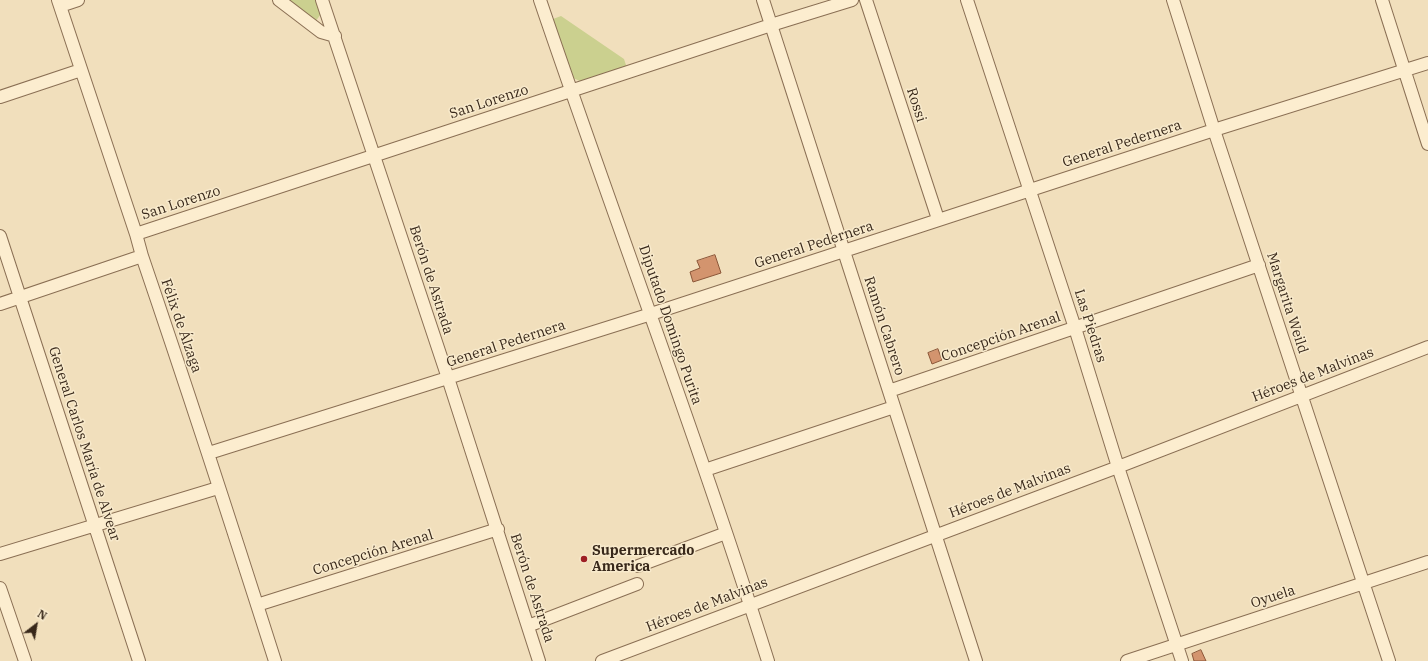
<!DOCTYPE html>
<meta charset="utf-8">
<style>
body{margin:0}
#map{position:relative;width:1428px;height:661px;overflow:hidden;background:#f1dfbc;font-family:"IBM Plex Serif",serif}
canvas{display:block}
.north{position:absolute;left:16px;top:605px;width:40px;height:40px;-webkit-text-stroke:3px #f8eacc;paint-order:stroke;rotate:31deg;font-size:11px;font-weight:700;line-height:16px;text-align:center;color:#38281a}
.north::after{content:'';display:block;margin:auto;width:14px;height:18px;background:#38281a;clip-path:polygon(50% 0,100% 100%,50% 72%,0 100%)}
</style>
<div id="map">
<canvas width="1428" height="661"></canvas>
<div class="north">N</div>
</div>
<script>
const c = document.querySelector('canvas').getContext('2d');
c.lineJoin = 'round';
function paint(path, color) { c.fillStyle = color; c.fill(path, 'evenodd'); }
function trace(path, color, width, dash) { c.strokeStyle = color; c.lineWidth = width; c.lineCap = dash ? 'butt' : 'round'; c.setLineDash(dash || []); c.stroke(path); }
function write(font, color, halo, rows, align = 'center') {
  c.font = font + ' "IBM Plex Serif",serif'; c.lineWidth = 3; c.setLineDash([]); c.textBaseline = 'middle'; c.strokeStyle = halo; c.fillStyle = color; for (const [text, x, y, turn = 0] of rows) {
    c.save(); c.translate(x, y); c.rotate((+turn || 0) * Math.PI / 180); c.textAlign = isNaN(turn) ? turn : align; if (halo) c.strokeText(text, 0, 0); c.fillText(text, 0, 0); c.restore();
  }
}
paint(new Path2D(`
 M288,0H316L321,14L315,22Z
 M561,16L624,59L627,68L582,82L573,78L553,19Z`), '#cbd08f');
const building = new Path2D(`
 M715,255L721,273L693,282L690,272L700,268L697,261Z
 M938,349L942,360L932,364L928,353Z
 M1201,650L1206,661H1194L1192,654Z`);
paint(building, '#d3946e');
trace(building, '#8b5638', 1);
const minor = new Path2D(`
 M58,0L136,234L142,256C188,391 232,526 275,661
 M279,0L321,32L335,36
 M322,0L448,378L539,661
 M540,0C615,221 698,439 768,661
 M763,0L976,661
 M866,0L938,219
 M967,0L1075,328L1118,467L1182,661
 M1173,0L1214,130L1389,661
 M1382,0L1428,144
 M60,6L78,0
 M0,97L81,70
 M136,234L771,25L852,0
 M0,236L139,661
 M0,304L142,256
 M889,391L1259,265
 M209,453L651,314L1214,130L1428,63
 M705,470L894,407
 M0,554L218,488
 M638,566L726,533
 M0,588L25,661
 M257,605L498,529
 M528,626L637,584
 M602,661L1118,467L1428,347
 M1127,661L1428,562`);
trace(minor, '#8a6f54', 14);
trace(minor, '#fcedcf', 12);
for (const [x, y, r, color] of [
 [584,559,4,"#9e1f24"]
]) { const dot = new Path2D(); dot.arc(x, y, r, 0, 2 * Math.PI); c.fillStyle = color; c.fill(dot); trace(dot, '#f8eacc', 1.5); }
write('14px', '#38281a', '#f8eacc', [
 ["San Lorenzo",489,102,-18],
 ["Rossi",916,105,72],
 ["General Pedernera",1122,144,-18],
 ["San Lorenzo",181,203,-18],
 ["General Pedernera",814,245,-18],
 ["Berón de Astrada",431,280,72],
 ["Margarita Weild",1287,303,72],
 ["Diputado Domingo Purita",670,325,71],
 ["Félix de Álzaga",181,326,71],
 ["Ramón Cabrero",884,326,72],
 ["Las Piedras",1090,326,72],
 ["Concepción Arenal",1001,337,-19],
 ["General Pedernera",506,344,-18],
 ["Héroes de Malvinas",1313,375,-21],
 ["General Carlos María de Alvear",84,444,72],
 ["Héroes de Malvinas",1010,491,-21],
 ["Concepción Arenal",373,553,-17],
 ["Berón de Astrada",532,588,72],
 ["Oyuela",1273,597,-18],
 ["Héroes de Malvinas",707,605,-21]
]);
write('bold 14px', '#38281a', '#f8eacc', [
 ["Supermercado",592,551],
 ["America",592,567]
], 'left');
</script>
